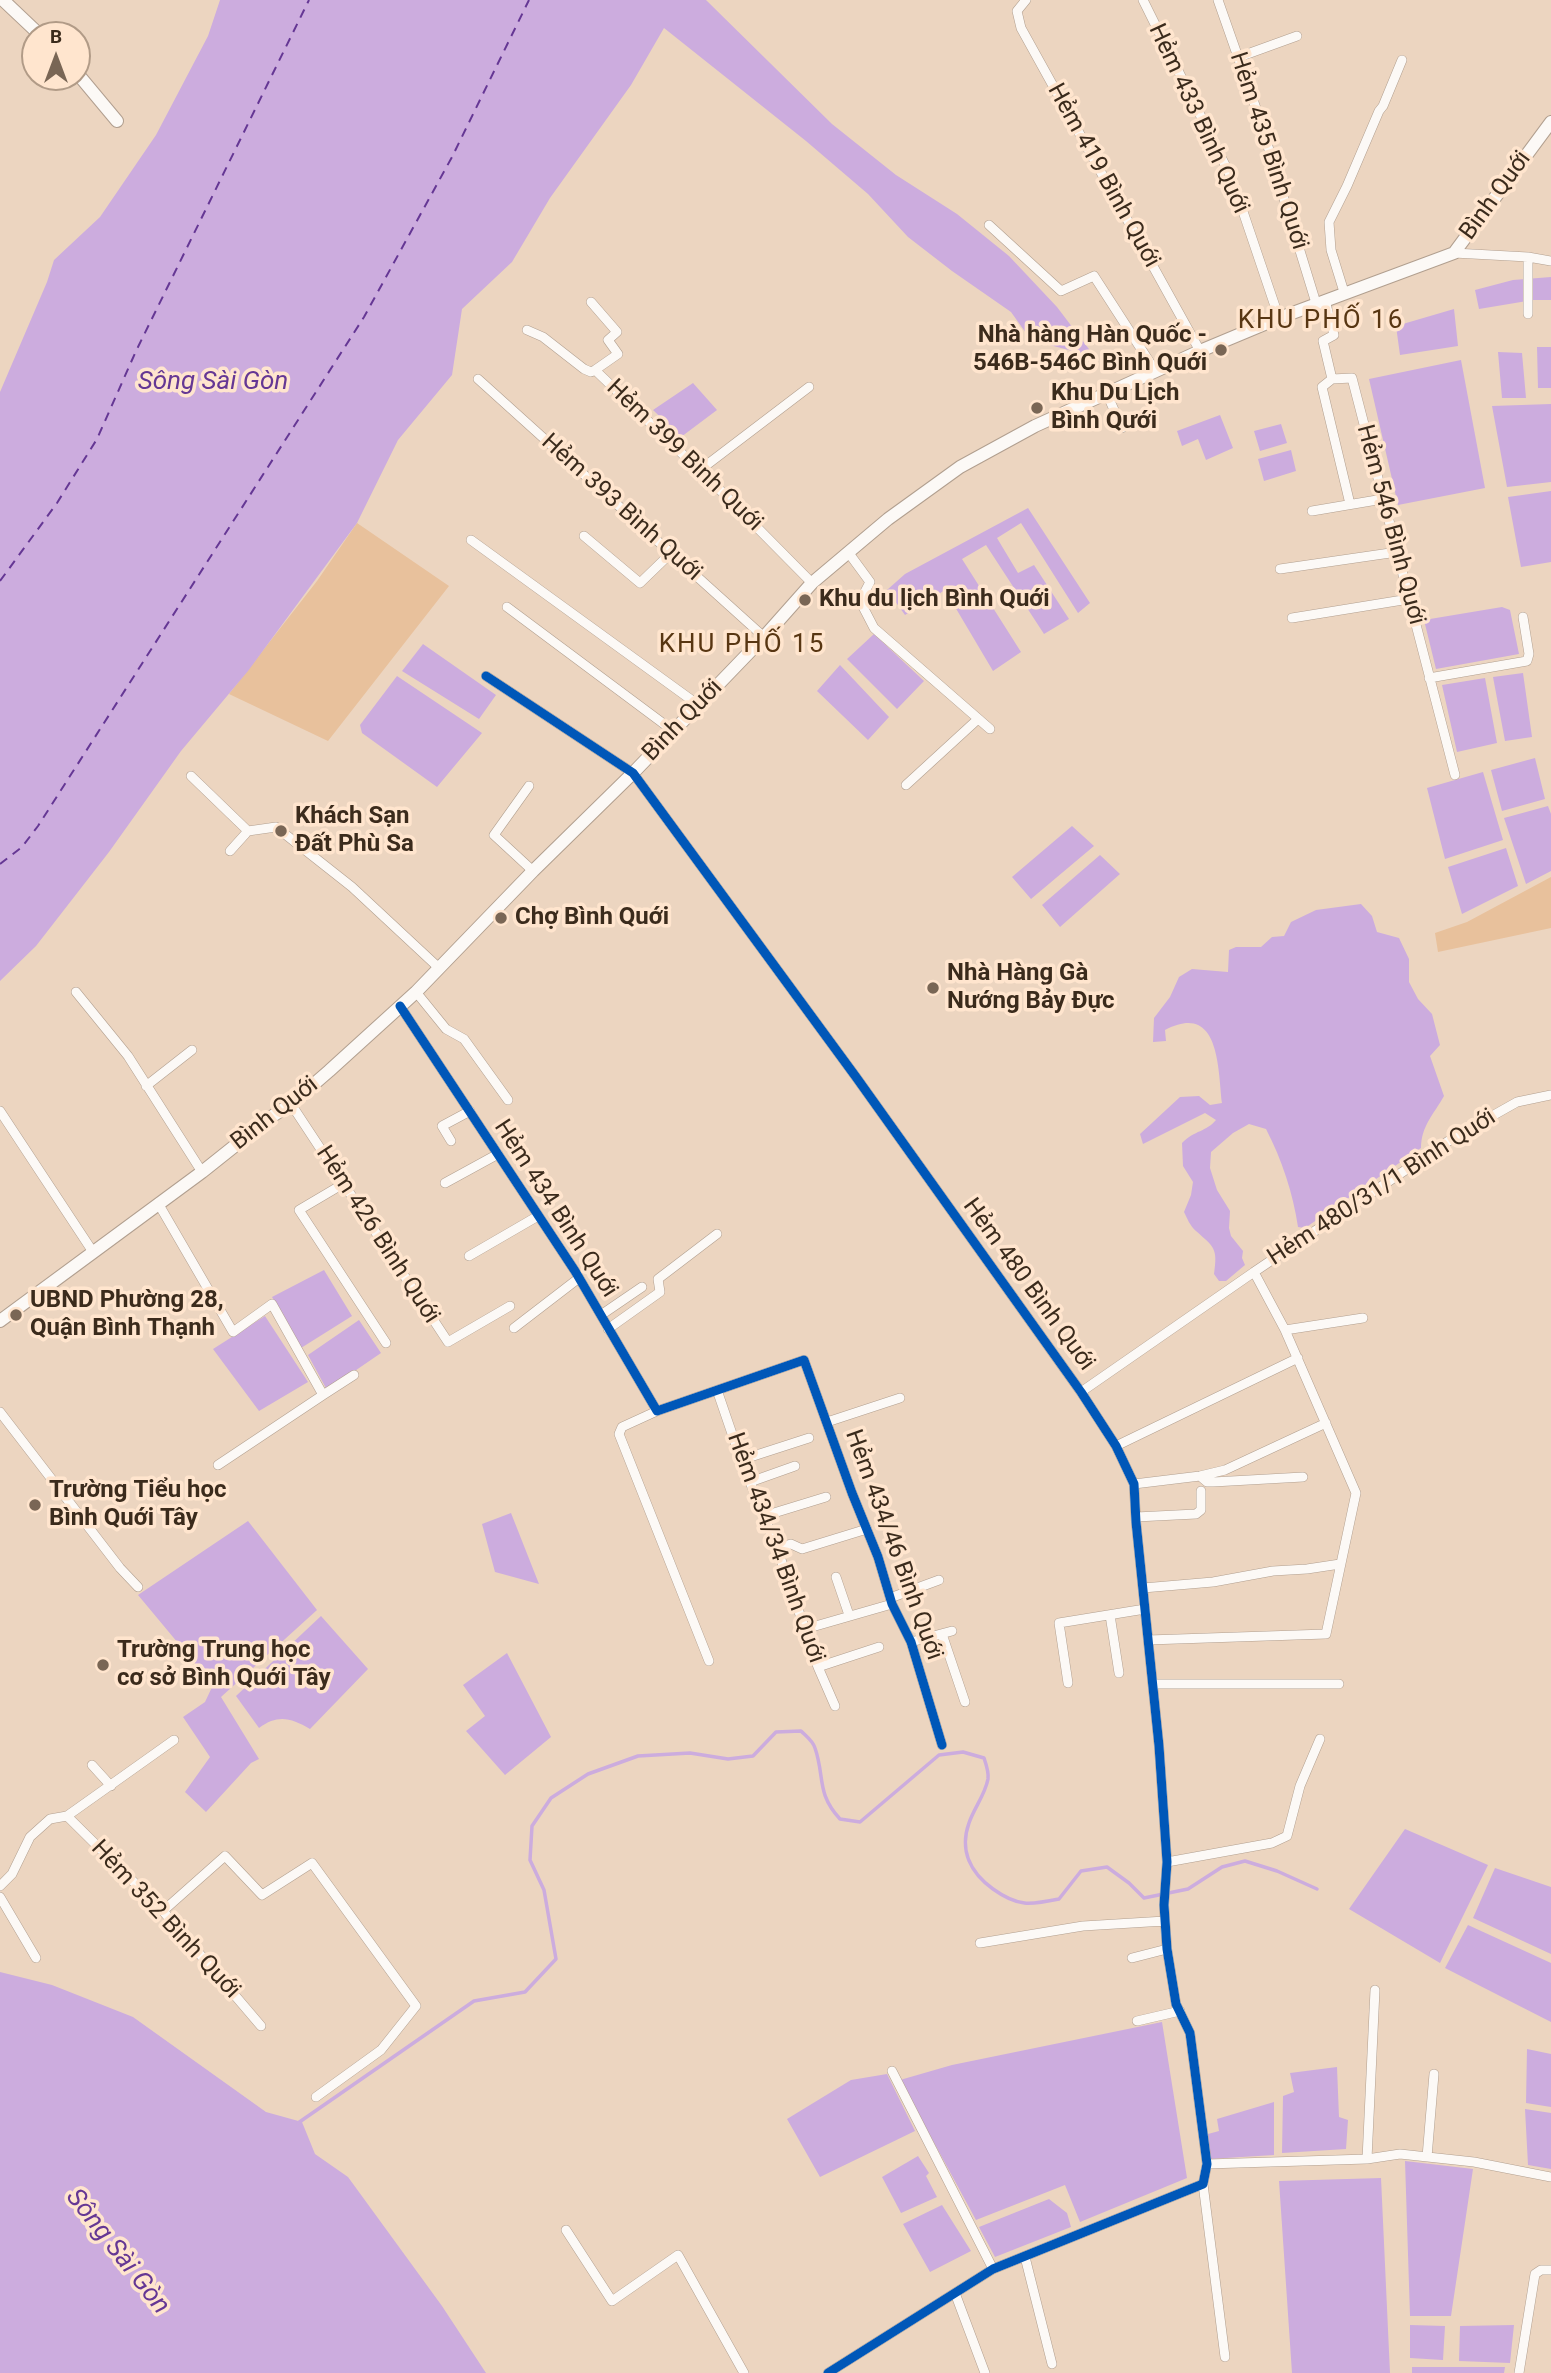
<!DOCTYPE html>
<meta charset="utf-8">
<style>
body{margin:0}
#map{position:relative;width:1551px;height:2373px;overflow:hidden;background:#ecd5c0;font-family:Roboto,sans-serif}
canvas{display:block}
.north{position:absolute;left:21px;top:21px;width:70px;height:70px;box-sizing:border-box;background:#ffe5ce;border:2px solid #b19b87;border-radius:50%;rotate:0deg;font-size:19px;font-weight:700;line-height:28px;text-align:center;color:#3b2b1c}
.north::after{content:'';display:block;margin:auto;width:24px;height:32px;background:#796655;clip-path:polygon(50% 0,100% 100%,50% 72%,0 100%)}
</style>
<div id="map">
<canvas width="1551" height="2373"></canvas>
<div class="north">B</div>
</div>
<script>
const c = document.querySelector('canvas').getContext('2d');
c.lineJoin = 'round';
function paint(path, color) { c.fillStyle = color; c.fill(path, 'evenodd'); }
function trace(path, color, width, dash) { c.strokeStyle = color; c.lineWidth = width; c.lineCap = dash ? 'butt' : 'round'; c.setLineDash(dash || []); c.stroke(path); }
function write(font, color, halo, rows, align = 'center') {
  c.font = font + ' Roboto,sans-serif'; c.lineWidth = 7; c.setLineDash([]); c.textBaseline = 'middle'; c.strokeStyle = halo; c.fillStyle = color; for (const [text, x, y, turn = 0] of rows) {
    c.save(); c.translate(x, y); c.rotate((+turn || 0) * Math.PI / 180); c.textAlign = isNaN(turn) ? turn : align; if (halo) c.strokeText(text, 0, 0); c.fillText(text, 0, 0); c.restore();
  }
}
paint(new Path2D(`
 M357,523L449,586L328,741L229,694L317,581Z
 M1551,877V928L1438,952L1435,933L1467,922Z`), '#e8c19c');
paint(new Path2D(`
 M220,0H706L832,124L896,175L957,214L1009,256L1057,307L1095,357L1031,340L1011,312L952,271L908,237L868,194L806,141L664,28L631,85L550,198L512,262L462,309L452,375L398,440L357,523L248,671L181,751L109,852L36,946L0,981V392L47,282L54,260L100,217L156,135L208,36Z
 M1551,277V300H1533L1479,309L1475,290L1513,280Z
 M1454,309L1458,346L1400,355L1396,326Z
 M1537,347H1551V388H1538Z
 M1498,352L1522,353L1526,398H1502Z
 M1461,360L1485,488L1398,505L1369,379Z
 M693,383L717,410L681,437L653,410Z
 M1551,404V482L1507,487L1492,406Z
 M1220,415L1233,448L1206,460L1198,439L1182,446L1177,431Z
 M1281,424L1287,443L1260,451L1254,431Z
 M1291,450L1296,471L1264,481L1258,459Z
 M1551,491V562L1521,567L1508,497Z
 M1028,508L1090,603L1078,613L1021,523L997,538L1018,573L1034,565L1069,619L1044,634L986,545L962,559L1021,652L993,671L945,590L905,615L887,590L905,574Z
 M1502,607L1510,610L1519,654L1436,669L1424,620Z
 M874,634L924,681L897,709L847,659Z
 M423,644L496,695L479,719L402,671Z
 M840,665L889,717L868,740L817,691Z
 M1523,673L1532,737L1505,741L1493,677Z
 M397,676L482,733L437,787L362,733L360,725Z
 M1485,678L1497,743L1457,752L1442,685Z
 M1535,758L1545,799L1502,811L1491,770Z
 M1483,772L1503,840L1445,859L1427,788Z
 M1548,806L1551,814V871L1526,884L1504,818Z
 M1072,826L1094,846L1031,899L1012,877Z
 M1506,848L1518,886L1462,914L1448,867Z
 M1100,855L1120,874L1060,927L1042,905Z
 M1361,904L1372,916L1377,932L1399,938L1409,959V982L1418,999L1432,1014L1440,1045L1430,1056L1444,1096C1434,1114 1421,1126 1421,1148L1305,1228L1298,1227C1293,1193 1282,1160 1266,1129L1249,1124L1233,1133L1211,1152L1210,1168L1217,1190L1230,1211L1229,1228L1231,1236L1243,1251L1242,1258L1245,1265L1226,1281H1219L1214,1274C1218,1248 1214,1247 1196,1231C1190,1226 1187,1218 1184,1212L1191,1195L1193,1182L1183,1166L1182,1143C1195,1130 1206,1132 1216,1120L1205,1113L1143,1144L1140,1134L1180,1097L1199,1096L1210,1105L1222,1103C1218,1069 1220,1001 1165,1030L1166,1041L1153,1042L1154,1018L1170,997L1179,977L1192,969L1228,972L1229,950L1236,947H1261L1272,937L1284,936L1291,922L1316,910Z
 M324,1270L352,1316L301,1348L272,1297Z
 M265,1316L308,1382L259,1411L213,1349Z
 M359,1320L381,1353L327,1390L308,1355Z
 M511,1513L539,1584L495,1572L482,1524Z
 M248,1521L317,1610L221,1697L259,1759L251,1763L206,1812L185,1792L210,1757L183,1717L205,1702L213,1685L138,1595Z
 M321,1616L368,1669L310,1729C291,1718 278,1714 259,1728L236,1696Z
 M507,1653L551,1737L505,1775L466,1731L485,1716L463,1685Z
 M1405,1829L1488,1865L1440,1963L1349,1909Z
 M1495,1868L1551,1887V1954L1473,1918Z
 M1468,1925L1551,1963V2022L1445,1968Z
 M0,1972L52,1985L133,2017L266,2112L302,2122L315,2154L348,2177L442,2306L486,2373H0Z
 M1162,2022L1187,2178L1080,2222L1065,2185L976,2220L900,2080L952,2065Z
 M1527,2049L1551,2054V2107L1526,2103Z
 M1337,2067L1339,2117L1348,2120L1346,2149L1282,2153L1283,2096L1294,2092L1290,2073Z
 M887,2074L915,2131L820,2177L787,2119L851,2080Z
 M1274,2102V2155L1210,2159L1208,2134L1219,2131L1217,2119Z
 M1525,2109L1551,2113V2169L1528,2165Z
 M918,2156L929,2173L926,2176L937,2197L901,2213L882,2177Z
 M1405,2161L1473,2169L1451,2316H1410Z
 M1381,2178L1390,2373H1292L1279,2181Z
 M1049,2199L1067,2213L1071,2227L995,2257L979,2227Z
 M942,2205L971,2251L930,2272L903,2224Z
 M1410,2325L1445,2326L1443,2360L1410,2358Z
 M1514,2325L1510,2363L1459,2361L1460,2326Z
 M1412,2367H1505L1504,2373H1412Z`), '#ccacde');
trace(new Path2D(`
 M298,2123L474,2001L525,1992L556,1959L544,1890L530,1860L532,1826L551,1798L588,1774L638,1756L690,1753L728,1759L753,1756L776,1732L801,1731C806,1736 813,1741 815,1748C825,1777 816,1793 840,1819L860,1822L939,1755L963,1752L984,1758C986,1764 989,1772 988,1779C985,1795 974,1808 969,1823C959,1851 971,1873 993,1889C1018,1907 1030,1905 1059,1899L1081,1871L1107,1867L1129,1883L1144,1898L1188,1889L1222,1867L1245,1861L1277,1871L1317,1889`), '#ccacde', 3.5);
trace(new Path2D(`
 M0,581L57,503L97,439L136,351L309,0
 M0,864L22,847L38,826L364,317L452,157L529,0`), '#653794', 2, [9, 7]);
const street = new Path2D(`
 M1026,0L1017,11L1021,28L1200,351
 M1143,0L1232,179L1279,318
 M1218,0L1258,114L1316,303
 M1239,57L1297,36
 M989,225L1061,291L1094,276L1156,372
 M1454,253L1528,257L1551,261
 M1528,257V314
 M1344,292L1331,250L1329,222L1347,186L1379,111L1383,106L1402,60
 M1325,300L1334,335L1323,341L1332,379L1352,378L1455,775
 M591,302L617,332L608,340L618,354L595,370L722,492L812,583
 M527,330L543,337L584,369L591,372L595,370
 M478,379L764,637
 M1332,379L1322,387L1350,504
 M1107,394L1122,428
 M700,470L809,387
 M1312,511L1383,499
 M584,536L640,583L671,553
 M471,540L697,704
 M848,552L870,582L860,601L874,628L990,729
 M1280,569L1397,552
 M507,607L672,730
 M1292,618L1409,599
 M486,676L633,773L856,1077L1081,1392L1116,1446L1134,1484L1136,1522L1159,1746L1167,1862L1164,1905L1167,1949L1176,2004L1190,2033L1207,2164L1203,2184L993,2269L828,2373
 M1429,678L1527,661L1529,654L1523,617
 M191,776L248,831L276,827L352,887L439,968
 M906,785L978,719
 M529,786L494,835L533,871
 M230,851L248,831
 M76,992L128,1056L202,1172
 M416,992L446,1029L464,1039L508,1100
 M400,1006L575,1271L657,1411L804,1360L852,1493L878,1557L892,1604L911,1642L942,1745
 M146,1086L192,1050
 M291,1104L448,1342L510,1306
 M0,1111L93,1252
 M451,1141L442,1126L470,1111
 M445,1183L498,1154
 M343,1184L299,1210L386,1343
 M158,1203L233,1332L272,1304L323,1395L218,1465
 M469,1256L538,1216
 M1254,1272L1453,1138L1517,1102L1551,1095
 M601,1315L642,1287
 M514,1328L579,1278
 M608,1329L660,1292L658,1279L717,1234
 M717,1390L741,1460L777,1548L818,1667L835,1706
 M1081,1392L1254,1272L1285,1330L1363,1318
 M323,1395L354,1375
 M657,1411L622,1427L619,1434L709,1661
 M0,1412L120,1568L138,1587
 M827,1422L900,1398
 M1116,1446L1298,1358
 M741,1460L809,1438
 M1200,1476L1207,1482H1213L1303,1477
 M750,1482L795,1466
 M1134,1484L1200,1476L1225,1470L1326,1423
 M764,1516L826,1497
 M1136,1517L1196,1514L1201,1510V1491
 M777,1548L791,1544L802,1549L867,1529
 M836,1577L849,1615
 M1143,1588L1213,1582L1273,1571L1307,1569L1340,1564
 M890,1598L939,1580
 M1110,1615L1119,1673
 M805,1629L892,1604
 M942,1634L965,1702
 M1148,1640L1326,1634L1356,1493L1285,1330
 M911,1642L952,1631
 M818,1667L879,1647
 M1068,1683L1059,1623L1145,1609
 M1153,1684H1339
 M92,1765L111,1786
 M67,1816L174,1740
 M1167,1862L1272,1843L1287,1836L1300,1786L1320,1739
 M0,1886L12,1874L30,1837L50,1819L67,1816L163,1911L261,2026
 M0,1897L36,1958
 M163,1911L225,1856L262,1895L312,1863L416,2006L381,2050L316,2097
 M980,1943L1083,1926L1165,1921
 M1132,1958L1167,1949
 M1137,2021L1180,2011
 M892,2071L993,2269
 M1427,2157L1434,2074
 M1367,2159L1375,1990
 M1207,2164L1367,2159L1400,2154L1474,2162L1551,2177
 M1203,2184L1225,2357
 M566,2230L612,2301L678,2255L744,2373
 M1025,2257L1052,2364
 M955,2293L985,2373
 M1519,2373L1535,2274L1541,2270H1551`);
const secondary = new Path2D(`
 M3,0L40,35
 M77,73L117,121
 M0,1321L202,1172L271,1117L291,1104L329,1071L416,992L533,871L633,773L764,637L812,583L888,519L960,467L1035,426L1200,351L1279,318L1454,253L1551,122`);
trace(street, '#b19f8f', 10);
trace(secondary, '#b19f8f', 14);
trace(street, '#fcf9f6', 9);
trace(secondary, '#fcf9f6', 12);
trace(new Path2D(`
 M486,676L633,773L856,1077L1081,1392L1116,1446L1134,1484L1136,1522L1159,1746L1167,1862L1164,1905L1167,1949L1176,2004L1190,2033L1207,2164L1203,2184L993,2269L828,2373
 M400,1006L575,1271L657,1411L804,1360L852,1493L878,1557L892,1604L911,1642L942,1745`), '#0057b8', 9);
for (const [x, y, r, color] of [
 [1221,350,7,"#796655"],
 [1037,408,7,"#796655"],
 [805,600,7,"#796655"],
 [281,831,7,"#796655"],
 [501,918,7,"#796655"],
 [933,988,7,"#796655"],
 [16,1315,7,"#796655"],
 [35,1505,7,"#796655"],
 [103,1665,7,"#796655"]
]) { const dot = new Path2D(); dot.arc(x, y, r, 0, 2 * Math.PI); c.fillStyle = color; c.fill(dot); trace(dot, '#ffe5ce', 2.5); }
write('24px', '#3b2b1c', '#ffe5ce', [
 ["Hẻm 433 Bình Quới",1198,119,65],
 ["Hẻm 435 Bình Quới",1268,151,72],
 ["Hẻm 419 Bình Quới",1103,176,61],
 ["Bình Quới",1496,196,-54],
 ["Hẻm 399 Bình Quới",684,456,44],
 ["Hẻm 393 Bình Quới",621,508,42],
 ["Hẻm 546 Bình Quới",1390,525,75],
 ["Bình Quới",683,721,-46],
 ["Bình Quới",275,1114,-38],
 ["Hẻm 480/31/1 Bình Quới",1382,1188,-33],
 ["Hẻm 434 Bình Quới",555,1209,57],
 ["Hẻm 426 Bình Quới",377,1235,57],
 ["Hẻm 480 Bình Quới",1028,1285,54],
 ["Hẻm 434/46 Bình Quới",893,1545,70],
 ["Hẻm 434/34 Bình Quới",775,1548,70],
 ["Hẻm 352 Bình Quới",165,1920,47]
]);
write('bold 24px', '#3b2b1c', '#ffe5ce', [
 ["Nhà hàng Hàn Quốc -",1207,336,"right"],
 ["546B-546C Bình Quới",1207,364,"right"],
 ["Khu Du Lịch",1051,394],
 ["Bình Qưới",1051,422],
 ["Khu du lịch Bình Quới",819,600],
 ["Khách Sạn",295,817],
 ["Đất Phù Sa",295,845],
 ["Chợ Bình Quới",515,918],
 ["Nhà Hàng Gà",947,974],
 ["Nướng Bảy Đực",947,1002],
 ["UBND Phường 28,",30,1301],
 ["Quận Bình Thạnh",30,1329],
 ["Trường Tiểu học",49,1491],
 ["Bình Quới Tây",49,1519],
 ["Trường Trung học",117,1651],
 ["cơ sở Bình Quới Tây",117,1679]
], 'left');
c.letterSpacing = '2px';
write('26px', '#583612', '#ffe5ce', [
 ["KHU PHỐ 16",1321,321],
 ["KHU PHỐ 15",742,645]
]);
c.letterSpacing = '0px';
write('italic 26px', '#653794', '#ffe5ce', [
 ["Sông Sài Gòn",213,382],
 ["Sông Sài Gòn",117,2252,52]
]);
</script>
